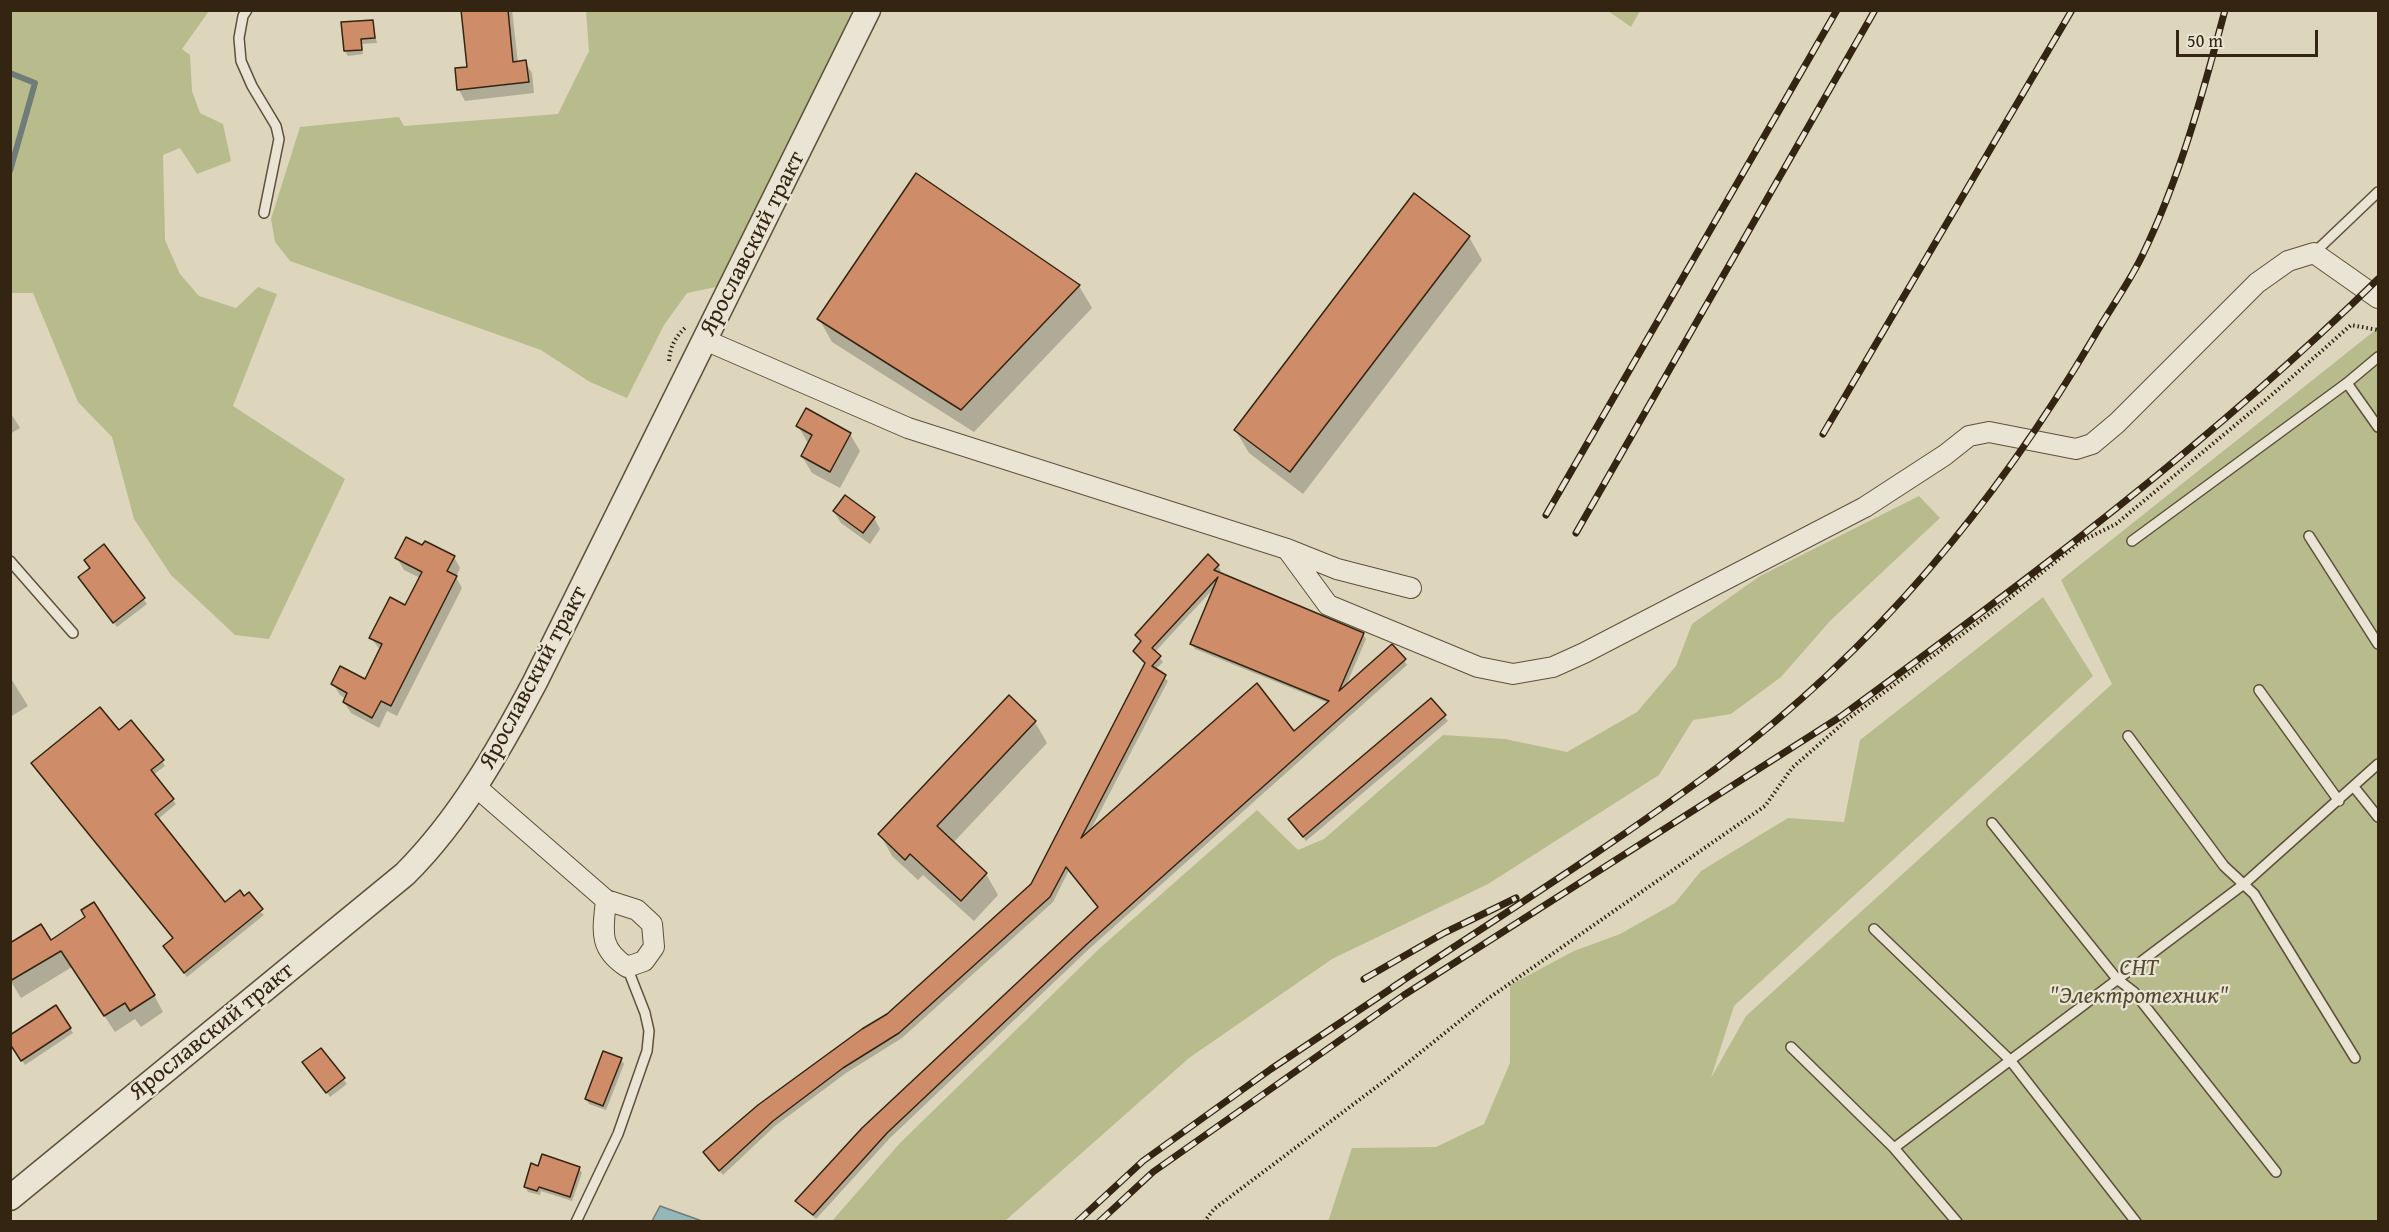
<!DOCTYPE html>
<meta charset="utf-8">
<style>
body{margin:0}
#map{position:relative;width:2389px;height:1232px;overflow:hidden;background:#ddd6bc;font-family:"Gentium Book Plus",serif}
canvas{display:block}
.frame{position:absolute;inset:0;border:12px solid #342412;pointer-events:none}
.scale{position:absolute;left:2176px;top:30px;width:142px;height:27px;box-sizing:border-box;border:3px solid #342412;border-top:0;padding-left:8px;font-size:18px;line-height:21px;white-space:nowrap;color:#342412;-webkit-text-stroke:4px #e9e4d3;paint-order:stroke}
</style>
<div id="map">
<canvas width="2389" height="1232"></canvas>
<div class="frame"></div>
<div class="scale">50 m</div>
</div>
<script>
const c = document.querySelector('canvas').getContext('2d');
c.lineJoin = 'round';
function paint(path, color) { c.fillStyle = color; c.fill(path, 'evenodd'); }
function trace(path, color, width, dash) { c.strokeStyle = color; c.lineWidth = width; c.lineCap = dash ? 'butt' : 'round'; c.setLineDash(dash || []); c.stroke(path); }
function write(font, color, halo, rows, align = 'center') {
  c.font = font + ' "Gentium Book Plus",serif'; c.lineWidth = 4.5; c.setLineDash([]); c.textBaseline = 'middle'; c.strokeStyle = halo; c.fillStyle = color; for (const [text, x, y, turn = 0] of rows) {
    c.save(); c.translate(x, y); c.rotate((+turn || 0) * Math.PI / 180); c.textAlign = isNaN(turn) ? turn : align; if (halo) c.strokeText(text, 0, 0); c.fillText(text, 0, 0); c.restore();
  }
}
paint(new Path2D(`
 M10,11H209L182,49L190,55L192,91L200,113L223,124L231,161L197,174L180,148L163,155L165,240L180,274L199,296L236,308L258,287L277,294L233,406L345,479L269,639L235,635L171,575L134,519L112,437L78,402L33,293H11Z
 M586,11H853L716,287L687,293L664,325L627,398L590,382L541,350L290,261L275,242L271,219L300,127L399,117L404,126L558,114L589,51Z
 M1608,11H1640L1631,27Z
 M2378,328V1221L1328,1222L1352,1148L1436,1147L1484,1124L1510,1063V985L1574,951L1620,934L1675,903L1701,871L1788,818L1844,822L1860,740L2043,597L2093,676L1734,1006L1711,1078L1746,1016L2112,684L2061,580Z
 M1919,496L1940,518L1830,621L1781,677L1731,714L1693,720L1659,775L1488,884L1332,959L1189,1058L1005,1221H832L900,1143L1100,948L1257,810L1298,850L1324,839L1443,735L1505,739L1567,752L1637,712L1676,666L1692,624L1760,576Z`), '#b8bc8c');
const water = new Path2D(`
 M660,1206L702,1221H652Z`);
paint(water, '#96b7ba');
trace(water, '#6f7c77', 1.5);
paint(new Path2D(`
 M462,10H512L518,63L525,62L532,73L534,93L465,101L459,90L469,68Z
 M372,21L377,43L362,44L363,54L348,56L345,51Z
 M1469,237L1482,260L1303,494L1249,453L1236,431Z
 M1079,286L1092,308L974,432L832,342L819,319Z
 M10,412L20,428L10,434Z
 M798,426L850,434L860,451L840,488L812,473L802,456L809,445Z
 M834,512L874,518L880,529L870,544L841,523Z
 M104,547L147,604L117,627L83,582Z
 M423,547L454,557L460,568L456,577L462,588L397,716L387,711L379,728L351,713L344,702L346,699L340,695L333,684L366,681L381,651L371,638L406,607L420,578L404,570L397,558Z
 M1218,566L1221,571L1218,573L1363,634L1366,639L1345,688L1404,660L1407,665L1089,949L890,1138L816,1219L797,1201L1100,908L1069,870L1053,902L902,1038L846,1073L775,1126L723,1175L708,1157L888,1015L1033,885L1146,665L1135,651L1142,643L1137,636ZM1214,588L1192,644L1195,649L1328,703L1293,734L1089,833L1168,681L1155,670L1163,662L1155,652Z
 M10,677L28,706L10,717Z
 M1431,700L1448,721L1306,841L1293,824Z
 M1035,722L1047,743L953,843L986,874L998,895L974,921L923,875L918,880L892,856L880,834Z
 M119,732L162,761L165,766L153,775L176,804L157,820L225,904L244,898L264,915L187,977L168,952L174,939L35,768Z
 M50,942L154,995L163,1012L141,1027L135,1019L115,1032L72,967L21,998L10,980Z
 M56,1007L73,1033L25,1065L10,1042Z
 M321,1050L347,1084L330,1097L307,1067Z
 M621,1059L624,1064L606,1110L589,1104L586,1099Z
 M539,1168H579L582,1173L572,1201L541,1191L540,1195L528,1192L525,1186Z`), '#0003');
trace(new Path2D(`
 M10,73L35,83L10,171`), '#6f7c77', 6);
const building = new Path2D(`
 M461,10H508L513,62L526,60L529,82L457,90L455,68L467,67Z
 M373,20L375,38L361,39L362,50L344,51L341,22Z
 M916,173L1080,285L961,410L817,319Z
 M1414,193L1470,236L1290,472L1234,430Z
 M806,408L851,433L830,472L801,456L812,435L796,426Z
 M845,495L875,517L863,533L833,511Z
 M406,537L422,545L425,541L455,556L447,571L457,576L391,706L381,701L372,718L343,702L347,693L331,684L340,666L365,679L382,644L369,638L390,597L405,605L422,572L395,558Z
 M104,544L145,598L113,623L78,577L90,568L84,560Z
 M1208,554L1219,565L1214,570L1364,633L1339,691L1392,644L1406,659L1087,944L887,1133L813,1215L795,1201L862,1128L1098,907L1066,867L1050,897L899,1033L843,1068L773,1121L719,1171L703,1152L758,1105L862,1029L887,1014L1031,884L1145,663L1133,651L1141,641L1135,635ZM1218,577L1190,644L1329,701L1294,731L1257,683L1081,838L1166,675L1152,666L1161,656L1152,648Z
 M1009,695L1036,721L937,826L987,873L961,901L910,854L905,860L878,834Z
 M1431,698L1446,715L1303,837L1288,819Z
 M100,707L119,730L131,720L164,760L151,770L174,799L155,814L225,902L240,890L244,896L249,892L263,909L184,973L163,946L173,938L31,763Z
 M94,902L155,995L130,1011L125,1003L104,1016L61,951L10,981V943L41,924L51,940L85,917L81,910Z
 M56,1005L71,1028L21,1061L10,1044V1035Z
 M321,1048L345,1078L326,1093L302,1062Z
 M603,1051L622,1058L603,1106L585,1099Z
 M542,1154L580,1167L570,1197L539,1187L537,1191L524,1187L531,1163L538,1166Z`);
paint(building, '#cf8c68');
trace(building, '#342412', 1.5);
const service = new Path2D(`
 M247,10L243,16L239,38L241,61L252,86L276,126L279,139L264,213
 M2314,253L2378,192
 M2347,383L2378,427
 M2309,536L2378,644
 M2132,541L2347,383L2378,357
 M10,561L73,633
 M2259,690L2339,801
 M2128,736L2224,866L2254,894L2355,1058
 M2354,787L2378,817
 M1992,823L2117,979L2134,992L2276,1172
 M1874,929L2010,1060L2136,1222
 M1791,1047L1894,1148L1957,1222
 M1894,1148L2244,884L2378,764
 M576,1222L618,1134L647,1051L649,1031L645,1013L627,967`);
const minor = new Path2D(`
 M705,340L908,428L1287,549L1328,605L1478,667L1513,674L1553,667L1584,653L1865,507L1945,455L1969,436L1989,432L2076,449L2092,444L2117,423L2257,283L2288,261L2314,253L2378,298
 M1287,549L1337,569L1411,588
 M475,786L606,900L637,910L652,924L654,947L644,961L627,967C598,948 603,931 606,900`);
const tertiary = new Path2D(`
 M10,1198L405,874C460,819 499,750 535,682L868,10`);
trace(service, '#5e503c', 12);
trace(minor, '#5e503c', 22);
trace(tertiary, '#5e503c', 27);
trace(new Path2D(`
 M669,361C670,346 676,336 687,326
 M1204,1222L1214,1209L1391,1076L1486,1000L1765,806L1792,768L1848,719L1995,610L2080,542L2116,524L2274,393L2351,325L2378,330`), '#342412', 4, [1.5, 3]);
trace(service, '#e9e4d3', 9);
trace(minor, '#e9e4d3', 20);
trace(tertiary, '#e9e4d3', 24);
const rail = new Path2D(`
 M1823,434L2072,10
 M1546,515L1837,10
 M1576,533L1875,10
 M1364,979L1444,933L1516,898
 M1393,987C1502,915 1613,845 1718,767C1875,649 1995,505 2095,335C2110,309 2129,283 2142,256C2180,178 2203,93 2225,10
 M1077,1222L1143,1161L1271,1069L1401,982
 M1099,1222L1153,1172L1404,995L1840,717C2026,581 2213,441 2378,279`);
trace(rail, '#342412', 7);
trace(rail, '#e9e4d3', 4.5, [14]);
write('24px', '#342412', '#e9e4d3', [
 ["Ярославский тракт",753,244,-63],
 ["Ярославский тракт",534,678,-62],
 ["Ярославский тракт",212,1032,-39]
]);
write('italic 24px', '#554a30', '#e9e4d3', [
 ["СНТ",2139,969],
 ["\"Электротехник\"",2139,997]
]);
</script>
